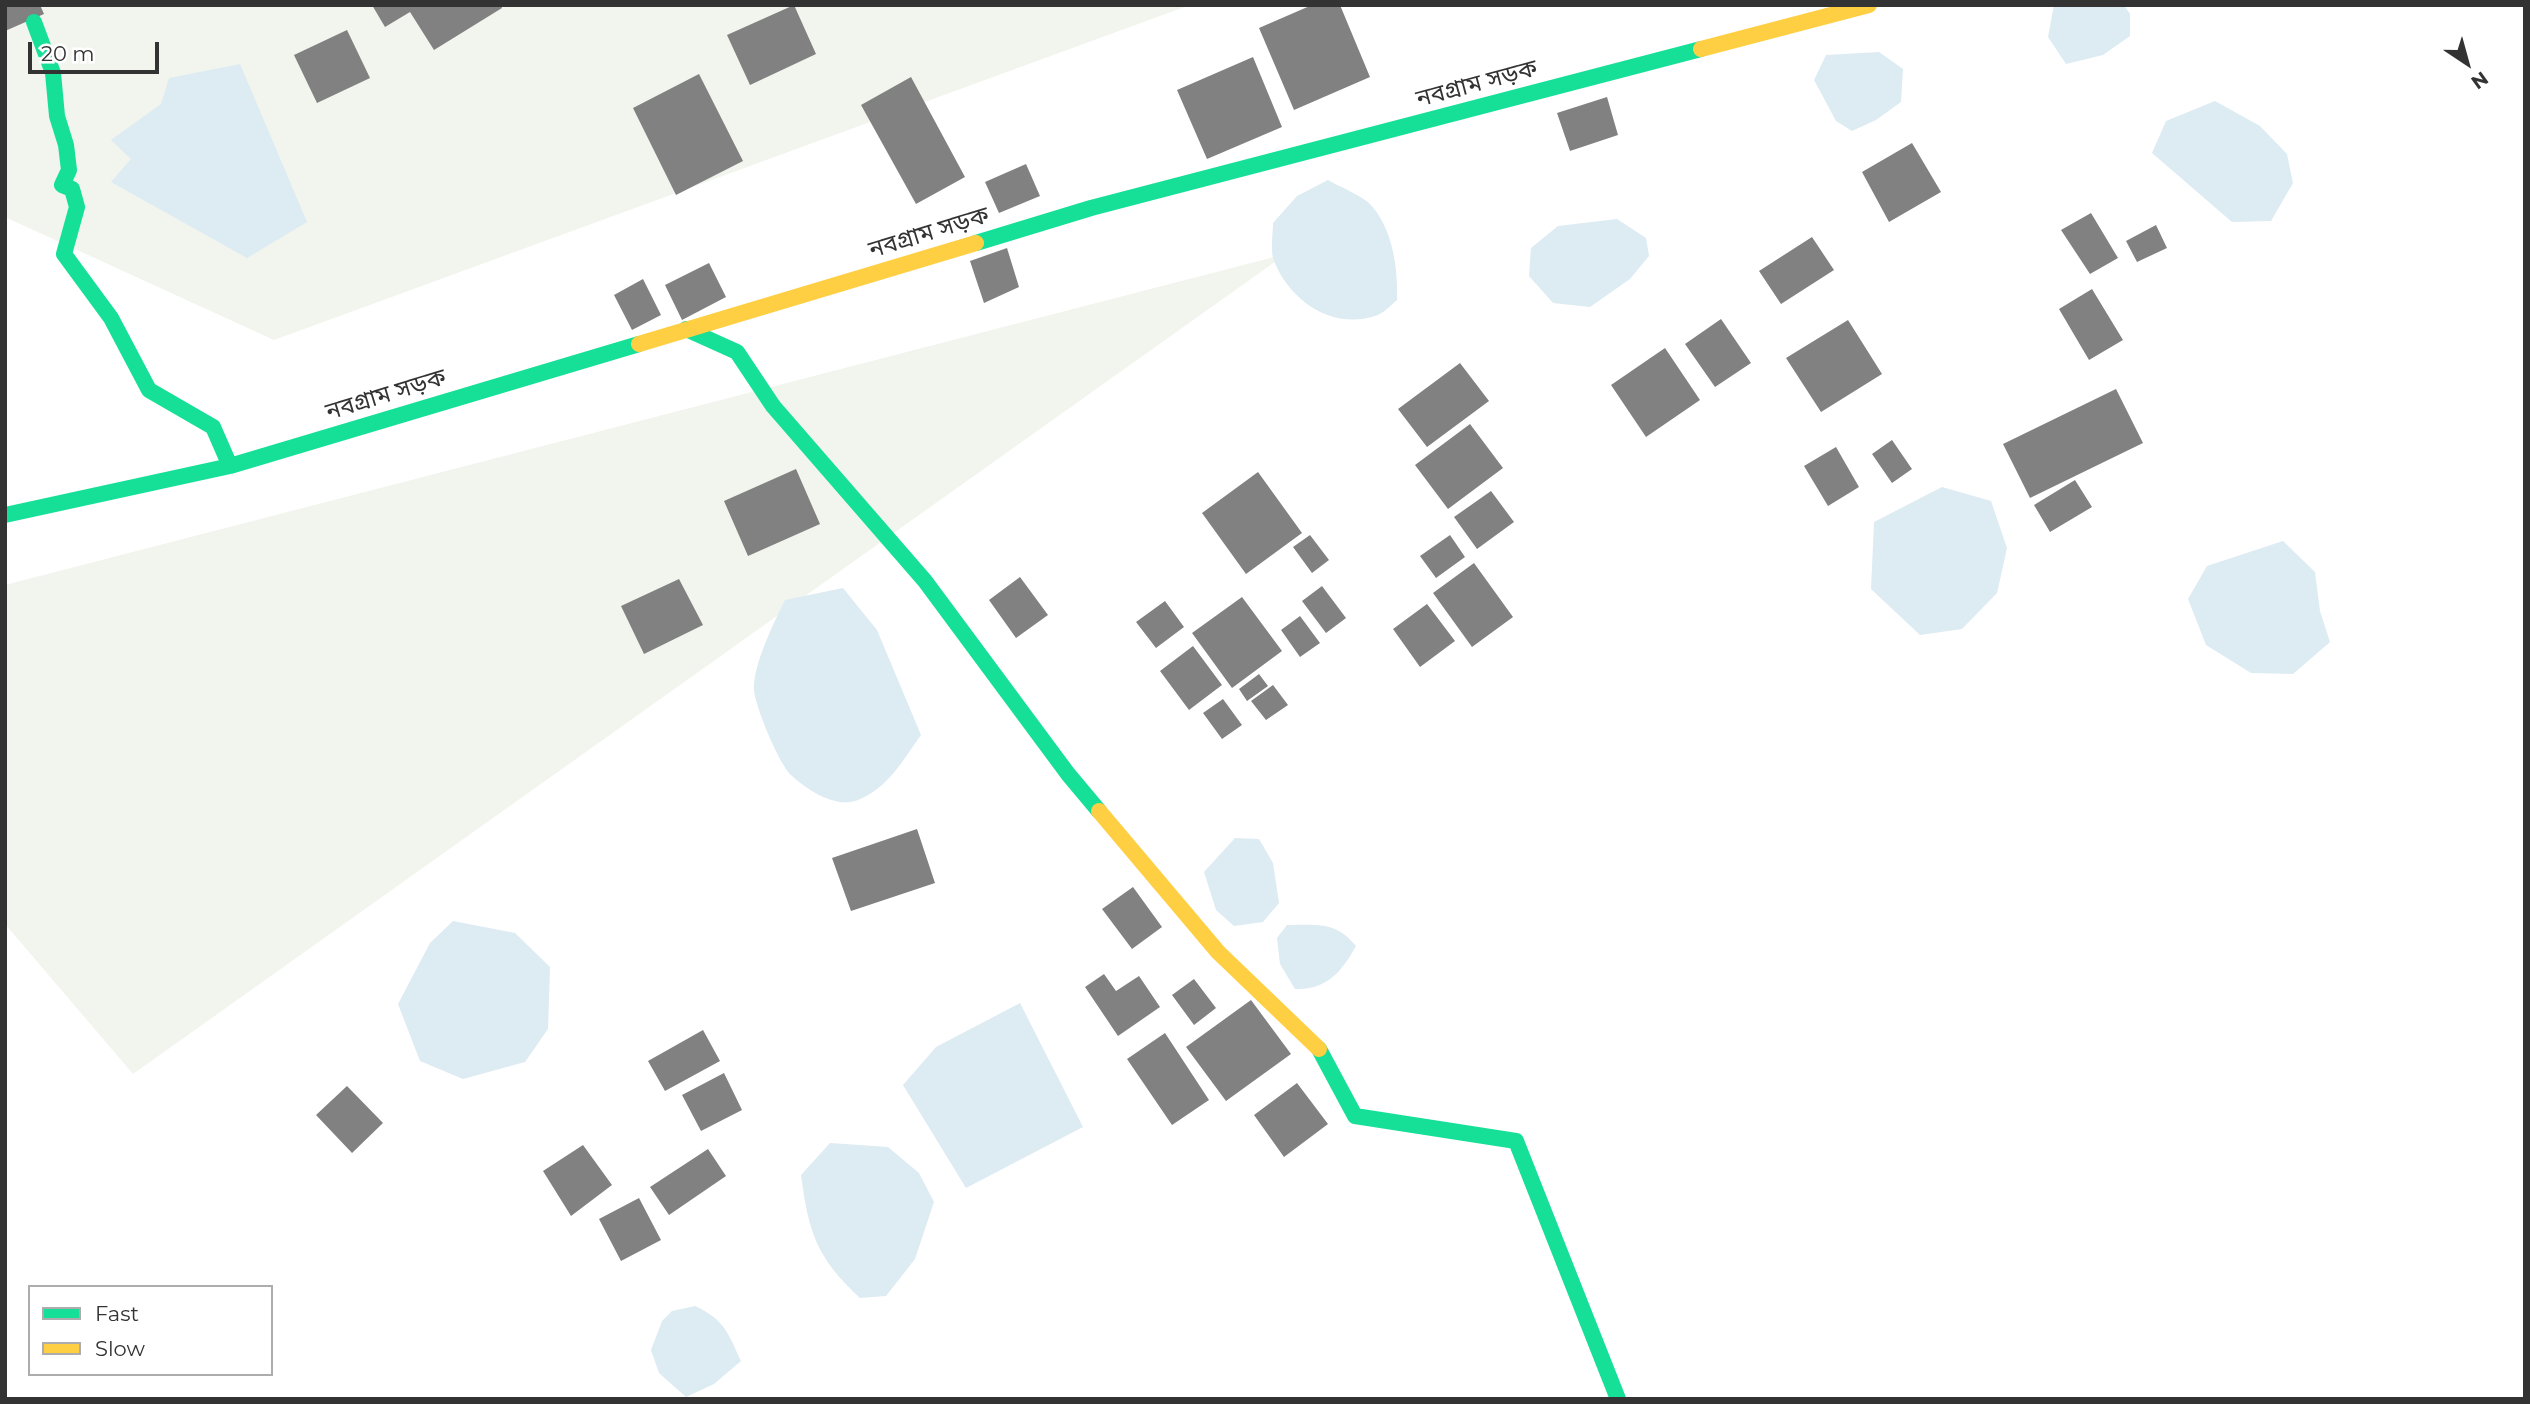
<!DOCTYPE html>
<meta charset="utf-8">
<style>
body{margin:0}
#map{position:relative;width:2530px;height:1404px;overflow:hidden;background:#fff;font-family:Montserrat,sans-serif}
canvas{display:block}
.frame{position:absolute;inset:0;border:7px solid #333;pointer-events:none}
.legend{position:absolute;left:28px;top:1285px;width:245px;height:91px;box-sizing:border-box;background:#fff;border:2px solid #adadad;margin:0;padding:9px 12px;list-style:none;font-size:21px;color:#333}
.legend li{display:flex;align-items:center;gap:14px;height:35px}
.legend b{width:35px;border:2px solid #adadad}
.north{position:absolute;left:2432px;top:28px;width:70px;height:70px;-webkit-text-stroke:5px #fff;paint-order:stroke;rotate:144deg;font-size:19px;font-weight:700;line-height:28px;text-align:center;color:#333}
.north::after{content:'';display:block;margin:auto;width:24px;height:32px;background:#333;clip-path:polygon(50% 0,100% 100%,50% 72%,0 100%)}
.scale{position:absolute;left:28px;top:42px;width:131px;height:32px;box-sizing:border-box;border:4px solid #333;border-top:0;padding-left:9px;font-size:21px;line-height:24px;white-space:nowrap;color:#333;-webkit-text-stroke:5px #fff;paint-order:stroke}
</style>
<div id="map">
<canvas width="2530" height="1404"></canvas>
<div class="frame"></div>
<ul class="legend">
<li><b style="height:9px;background:#16e098"></b>Fast</li>
<li><b style="height:9px;background:#ffcf43"></b>Slow</li>
</ul>
<div class="north">N</div>
<div class="scale">20 m</div>
</div>
<script>
const c = document.querySelector('canvas').getContext('2d');
c.lineJoin = 'round';
function paint(path, color) { c.fillStyle = color; c.fill(path, 'evenodd'); }
function trace(path, color, width, dash) { c.strokeStyle = color; c.lineWidth = width; c.lineCap = dash ? 'butt' : 'round'; c.setLineDash(dash || []); c.stroke(path); }
function write(font, color, halo, rows, align = 'center') {
  c.font = font + ' Montserrat,"Noto Sans Bengali",sans-serif'; c.lineWidth = 7; c.setLineDash([]); c.textBaseline = 'middle'; c.strokeStyle = halo; c.fillStyle = color; for (const [text, x, y, turn = 0] of rows) {
    c.save(); c.translate(x, y); c.rotate((+turn || 0) * Math.PI / 180); c.textAlign = isNaN(turn) ? turn : align; if (halo) c.strokeText(text, 0, 0); c.fillText(text, 0, 0); c.restore();
  }
}
paint(new Path2D(`
 M5,5H1190L274,340L5,217Z
 M1286,254L133,1074L5,924V585Z`), '#f1f5ed');
paint(new Path2D(`
 M2054,5H2124L2130,14V36L2103,55L2066,64L2048,37Z
 M1879,52L1903,69L1901,102L1876,120L1852,131L1836,121L1814,80L1826,55Z
 M240,64L307,222L247,258L111,182L131,159L111,140L161,104L169,78Z
 M2215,101L2260,126L2287,154L2293,183L2271,221L2232,222L2152,153L2166,121Z
 M1328,180C1340,187 1361,195 1371,205C1393,230 1398,268 1397,300C1391,305 1383,314 1375,316C1332,330 1290,301 1274,261C1270,251 1273,234 1273,223L1297,196Z
 M1617,219L1646,238L1649,256L1630,279L1590,307L1553,303L1529,276L1531,248L1558,226Z
 M1942,487L1991,501L2007,548L1997,593L1962,629L1920,635L1871,589L1874,522Z
 M2283,541L2315,572L2320,611L2330,642L2293,674L2251,673L2206,645L2188,599L2207,566Z
 M843,588L877,630L921,735C903,760 888,788 858,800C836,809 807,790 791,775C779,764 756,708 754,691C752,667 774,622 785,600Z
 M1235,838L1259,839L1273,863L1279,903L1263,922L1234,926L1216,910L1204,872Z
 M453,921L515,933L550,967L548,1029L525,1062L463,1079L420,1061L398,1004L430,943Z
 M1287,925C1317,925 1336,921 1356,946C1341,973 1326,990 1295,989L1280,964L1277,938Z
 M1020,1003L1083,1127L966,1188L903,1085L936,1047Z
 M830,1143L888,1147L919,1173L934,1202L915,1259L886,1296L860,1298C816,1257 809,1233 801,1175Z
 M695,1306C725,1320 728,1333 741,1361L714,1384L686,1397L659,1373L651,1350L662,1321L672,1311Z`), '#ddebf3');
paint(new Path2D(`
 M5,5H40L44,14L5,31Z
 M372,5H501L502,8L434,50L410,12L385,27Z
 M794,5L816,54L750,85L727,35Z
 M1312,5H1340L1370,77L1294,110L1259,28Z
 M347,30L370,78L317,103L294,55Z
 M1253,57L1282,127L1207,159L1177,90Z
 M699,74L743,161L676,195L633,108Z
 M911,77L965,177L916,204L861,105Z
 M1607,97L1618,135L1570,151L1557,113Z
 M1912,143L1941,192L1889,222L1862,172Z
 M1026,164L1040,196L999,213L985,182Z
 M2091,213L2118,258L2090,274L2061,230Z
 M2156,225L2167,248L2137,262L2126,241Z
 M1812,237L1834,270L1781,304L1759,271Z
 M1007,248L1019,287L984,303L970,261Z
 M709,263L726,297L682,320L665,285Z
 M643,279L661,315L632,330L614,295Z
 M2092,289L2123,340L2089,360L2059,309Z
 M1721,319L1751,363L1715,387L1685,344Z
 M1848,320L1882,374L1821,412L1786,358Z
 M1665,348L1700,400L1646,437L1611,385Z
 M1460,363L1489,401L1427,447L1398,409Z
 M2116,389L2143,443L2030,498L2003,444Z
 M1470,424L1503,468L1448,509L1415,465Z
 M1892,440L1912,469L1892,483L1872,454Z
 M1836,447L1859,487L1828,506L1804,466Z
 M796,469L820,524L748,556L724,501Z
 M1258,472L1302,533L1246,574L1202,513Z
 M2075,480L2092,507L2050,532L2034,505Z
 M1491,491L1514,522L1477,549L1454,517Z
 M1310,535L1329,560L1312,573L1293,547Z
 M1450,535L1465,557L1436,578L1420,556Z
 M1474,563L1513,617L1472,647L1433,593Z
 M1020,577L1048,615L1016,638L989,600Z
 M679,579L703,625L644,654L621,606Z
 M1322,586L1346,618L1326,633L1302,601Z
 M1242,597L1282,651L1232,688L1192,633Z
 M1165,601L1184,627L1156,648L1136,622Z
 M1427,604L1455,641L1420,667L1393,629Z
 M1300,616L1320,643L1300,657L1281,630Z
 M1193,646L1222,685L1189,710L1160,671Z
 M1259,674L1268,686L1247,701L1239,689Z
 M1273,685L1288,705L1266,720L1251,701Z
 M1223,699L1242,725L1222,739L1203,713Z
 M917,829L935,883L851,911L832,858Z
 M1133,887L1162,927L1132,949L1102,909Z
 M1104,974L1116,991L1139,976L1160,1007L1118,1036L1085,987Z
 M1194,979L1216,1008L1194,1025L1172,995Z
 M1251,1000L1291,1054L1226,1101L1186,1047Z
 M703,1030L720,1061L665,1091L648,1061Z
 M1165,1033L1209,1100L1172,1125L1127,1059Z
 M724,1073L742,1110L701,1131L682,1095Z
 M1297,1083L1328,1124L1284,1157L1254,1115Z
 M347,1086L383,1123L352,1153L316,1115Z
 M583,1145L612,1185L571,1216L543,1171Z
 M708,1149L726,1176L669,1215L650,1187Z
 M639,1198L661,1240L621,1261L599,1219Z`), '#818181');
trace(new Path2D(`
 M34,22L53,73L57,116L66,145L69,170L62,185L72,189L77,207L64,254L111,318L149,390L213,427L230,466
 M976,243L1091,208L1701,49
 M686,329L737,352L773,406L925,581L1068,774L1099,811
 M5,515L230,466L639,344
 M1319,1049L1355,1116L1516,1141L1618,1399`), '#16e098', 16);
trace(new Path2D(`
 M1701,49L1869,5
 M639,344L976,243
 M1099,811L1218,952L1319,1049`), '#ffcf43', 16);
write('24px', '#333', '#fff', [
 ["নবগ্রাম সড়ক",1477,84,-15],
 ["নবগ্রাম সড়ক",929,233,-17],
 ["নবগ্রাম সড়ক",386,395,-17]
]);
</script>
